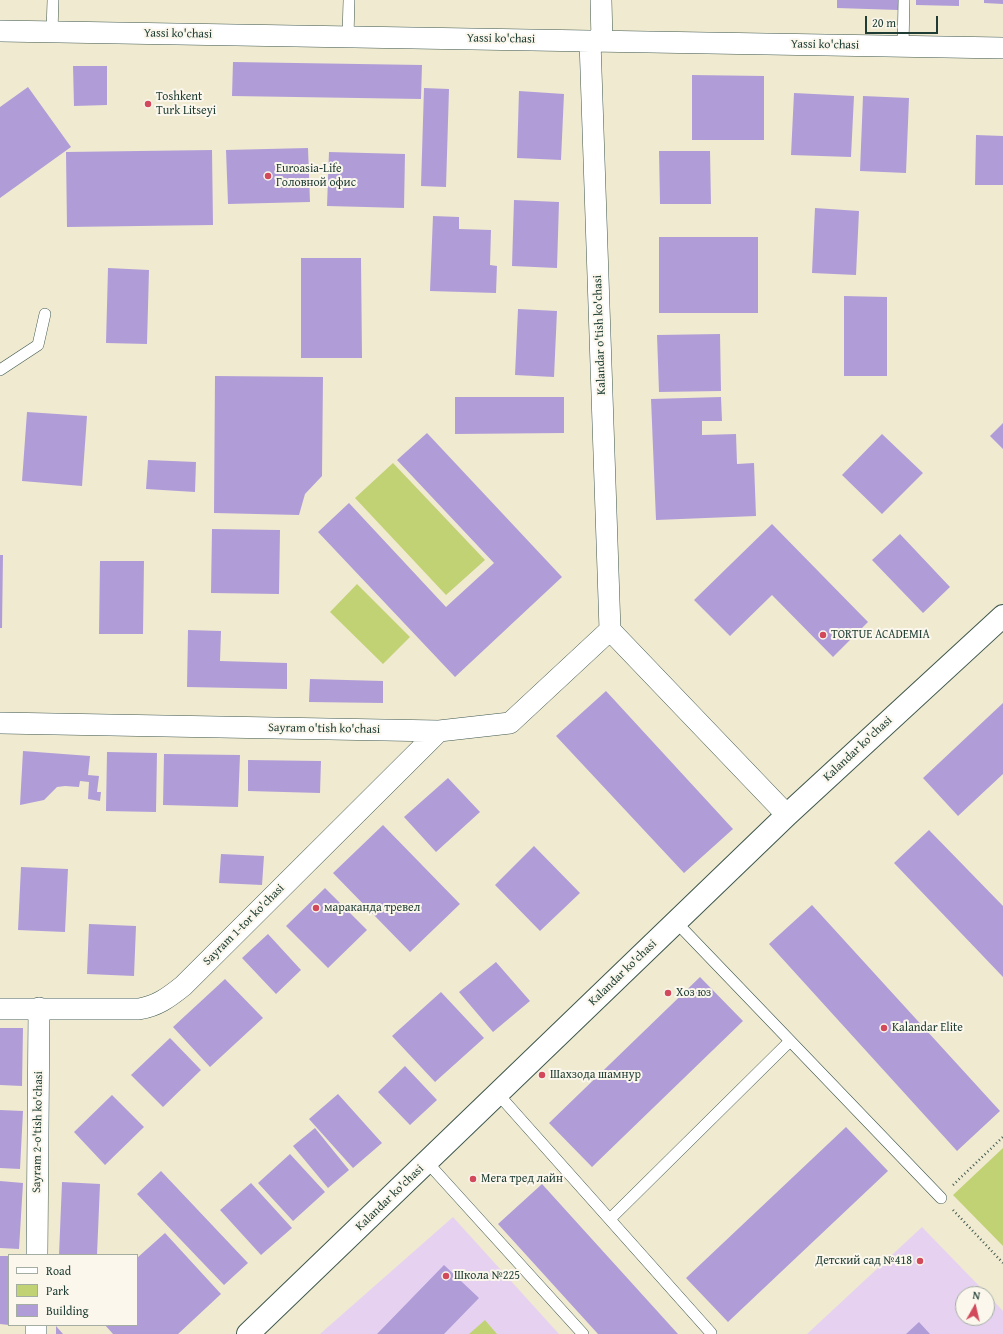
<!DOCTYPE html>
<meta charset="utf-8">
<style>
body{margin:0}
#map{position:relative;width:1003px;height:1334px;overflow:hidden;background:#f0ead1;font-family:"Gentium Book Plus",serif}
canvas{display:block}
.legend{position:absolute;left:8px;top:1254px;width:130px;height:72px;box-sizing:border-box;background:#fbf7ec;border:1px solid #a3ada2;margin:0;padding:5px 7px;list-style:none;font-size:12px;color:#1f3d34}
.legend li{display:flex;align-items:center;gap:8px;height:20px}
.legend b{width:20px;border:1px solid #a3ada2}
.north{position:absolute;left:955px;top:1286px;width:40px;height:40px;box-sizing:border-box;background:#fbf7ec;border:1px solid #a3ada2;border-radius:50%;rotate:8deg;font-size:11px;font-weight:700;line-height:16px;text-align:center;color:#1f3d34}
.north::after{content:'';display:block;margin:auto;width:14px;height:18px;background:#d1495b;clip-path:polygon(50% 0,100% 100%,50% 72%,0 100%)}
.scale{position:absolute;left:865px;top:16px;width:73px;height:18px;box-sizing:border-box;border:2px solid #1f3d34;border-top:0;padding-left:5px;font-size:12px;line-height:14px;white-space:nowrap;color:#1f3d34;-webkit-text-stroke:3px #fbf7ec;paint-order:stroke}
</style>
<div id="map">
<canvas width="1003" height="1334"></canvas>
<ul class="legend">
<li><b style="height:5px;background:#fff"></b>Road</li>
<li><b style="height:11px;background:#c1d275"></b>Park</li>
<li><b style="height:11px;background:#b09dd8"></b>Building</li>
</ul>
<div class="north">N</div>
<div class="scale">20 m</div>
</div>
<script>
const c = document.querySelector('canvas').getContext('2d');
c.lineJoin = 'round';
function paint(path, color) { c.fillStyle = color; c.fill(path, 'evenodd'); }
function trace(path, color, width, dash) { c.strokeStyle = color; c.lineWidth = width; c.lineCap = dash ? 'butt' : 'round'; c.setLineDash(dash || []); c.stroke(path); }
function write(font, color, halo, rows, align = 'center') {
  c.font = font + ' "Gentium Book Plus",serif'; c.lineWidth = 4; c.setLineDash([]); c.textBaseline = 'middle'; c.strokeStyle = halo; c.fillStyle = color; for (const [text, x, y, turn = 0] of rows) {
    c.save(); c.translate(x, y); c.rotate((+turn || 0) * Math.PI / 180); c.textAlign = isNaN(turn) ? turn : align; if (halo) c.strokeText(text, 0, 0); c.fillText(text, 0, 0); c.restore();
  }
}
paint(new Path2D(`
 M453,1217L559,1334H320Z
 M922,1227L987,1294H963V1318H987V1294L1003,1311V1334H807Z`), '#e6d2f0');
paint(new Path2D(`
 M393,463L485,560L446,595L355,498Z
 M357,584L410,637L383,664L330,612Z
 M1003,1148V1246L953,1195Z
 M485,1320L497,1334H469Z`), '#c1d275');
paint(new Path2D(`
 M837,0H898V10L837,8Z
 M916,0H959V6L916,5Z
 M984,0H1003V4L984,3Z
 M233,62L422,65L421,99L232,96Z
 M73,66H107V105L74,106Z
 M692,75L764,76V140H692Z
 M28,87L71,147L0,198V107Z
 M424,88L449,89L446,187L421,186Z
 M519,91L564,94L561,160L517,158Z
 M794,93L854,96L851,157L791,155Z
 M863,96L909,98L906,173L860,171Z
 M976,135L1003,136V185H975Z
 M308,148L310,202L228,204L226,150Z
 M212,150L213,225L67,227L66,152Z
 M659,151H710L711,204H660Z
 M329,152L405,154L404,208L327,206Z
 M514,200L559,202L557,268L512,266Z
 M815,208L859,211L856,275L812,273Z
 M433,216L459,217V229L491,230L490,265L497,266L496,293L430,291Z
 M659,237H758V313H659Z
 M301,258H361L362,358H301Z
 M108,268L149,270L147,344L106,343Z
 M844,296L887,297V376H844Z
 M518,309L557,311L554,377L515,375Z
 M720,334L721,391L659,392L657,335Z
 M215,376L323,377L322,476L305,494L299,515L214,513Z
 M455,397H564V433L455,434Z
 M721,397L722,421H702V435L736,434L737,464L754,463L756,516L656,520L651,399Z
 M27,412L87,416L82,486L22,481Z
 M1003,423V449L990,436Z
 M427,433L562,577L455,677L318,532L349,503L446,607L494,563L397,460Z
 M882,434L923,473L882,514L842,475Z
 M148,460L196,462L195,492L146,489Z
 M772,524L868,622L833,657L772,595L730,636L694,600Z
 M212,529L280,530L279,594L211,593Z
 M900,534L950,587L923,613L872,560Z
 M0,555H3L2,628H0Z
 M100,561H144L143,634H99Z
 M188,630L221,631L220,661L287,663V689L187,687Z
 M310,679L383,681V703L309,702Z
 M606,691L733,829L684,873L556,736Z
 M1003,703V774L958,816L923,778Z
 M23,751L90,756L88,775L99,776L97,792H101L100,801L88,799L89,782L80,781L79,787L65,786L57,787L44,800L20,805Z
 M107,752L157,753L156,812L106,811Z
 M164,754L240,755L238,807L163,805Z
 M248,760L321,761L320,793L248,791Z
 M448,778L480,812L436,852L404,817Z
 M383,825L460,904L410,952L333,873Z
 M929,830L1003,906V977L894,863Z
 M534,846L580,893L540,931L495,885Z
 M221,854L264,856L262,885L219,883Z
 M21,867L68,869L65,932L18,930Z
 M325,888L367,930L328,968L286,926Z
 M812,905L1000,1111L957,1151L769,944Z
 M89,924L136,926L134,976L87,974Z
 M268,934L301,970L276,994L242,958Z
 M496,962L530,1001L493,1032L459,992Z
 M700,977L743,1021L592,1167L549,1123Z
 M225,979L263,1018L210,1067L173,1027Z
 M441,992L484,1038L435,1082L392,1036Z
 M0,1028H23L22,1086L0,1085Z
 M170,1038L201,1070L163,1107L131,1075Z
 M405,1066L437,1100L410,1125L378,1092Z
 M338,1094L382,1143L353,1168L309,1119Z
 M112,1095L144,1127L105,1165L74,1132Z
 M0,1110L23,1111L20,1169L0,1168Z
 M846,1127L888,1171L728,1322L686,1278Z
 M315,1128L349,1170L328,1188L293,1146Z
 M290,1154L325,1192L293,1221L258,1183Z
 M161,1171L248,1263L224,1285L137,1194Z
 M0,1181L23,1183L19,1249L0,1248Z
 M62,1182L100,1184L97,1255H59Z
 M251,1183L292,1228L261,1255L220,1210Z
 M542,1184L678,1334H598L498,1224Z
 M165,1233L221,1294L178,1334H113L105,1325H137V1258Z
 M0,1256H9V1325L0,1324Z
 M444,1265L479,1298L444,1334H377Z
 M919,1322L930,1334H906Z
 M56,1326L63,1334H56Z`), '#b09dd8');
const service = new Path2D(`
 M52,32L53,0
 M348,37L349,0
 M903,47L904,0
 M0,370L38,345L45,314
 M676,922L941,1198
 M498,1094L711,1333
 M427,1162L583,1334
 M610,1219L790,1041`);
const minor = new Path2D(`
 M601,0L602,41
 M0,31L1003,48
 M590,41L610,630
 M610,630L787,815
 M0,723L439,731L510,723L610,630
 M0,1009H139C157,1006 168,998 183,986L439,731
 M37,1255L39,1008
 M36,1334V1325`);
const tertiary = new Path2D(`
 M248,1334L787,815L1003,616`);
trace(service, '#3e574c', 12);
trace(minor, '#3e574c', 22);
trace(tertiary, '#3e574c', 24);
trace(new Path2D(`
 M953,1185L1003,1137
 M953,1210L1003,1263`), '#3e574c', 2.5, [1, 3]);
trace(service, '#fff', 11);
trace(minor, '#fff', 21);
trace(tertiary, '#fff', 22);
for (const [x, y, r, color] of [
 [148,104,4,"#d1495b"],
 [268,176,4,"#d1495b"],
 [823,635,4,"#d1495b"],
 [316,908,4,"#d1495b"],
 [668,993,4,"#d1495b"],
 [884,1028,4,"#d1495b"],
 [542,1075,4,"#d1495b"],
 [473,1179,4,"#d1495b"],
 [920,1261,4,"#d1495b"],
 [446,1276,4,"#d1495b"]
]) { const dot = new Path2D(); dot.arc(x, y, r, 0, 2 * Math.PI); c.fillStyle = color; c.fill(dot); trace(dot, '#fbf7ec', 1.5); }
write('12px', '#1f3d34', '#fbf7ec', [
 ["Yassi ko'chasi",178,34,1],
 ["Yassi ko'chasi",501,39,1],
 ["Yassi ko'chasi",825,45,1],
 ["Kalandar o'tish ko'chasi",600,335,-92],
 ["Sayram o'tish ko'chasi",324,729,1],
 ["Kalandar ko'chasi",858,749,-43],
 ["Sayram 1-tor ko'chasi",244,925,-45],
 ["Kalandar ko'chasi",623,973,-44],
 ["Sayram 2-o'tish ko'chasi",38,1132,-89],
 ["Kalandar ko'chasi",390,1198,-44]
]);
write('12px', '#1f3d34', '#fbf7ec', [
 ["Toshkent",156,97],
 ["Turk Litseyi",156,111],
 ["Euroasia-Life",276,169],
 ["Головной офис",276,183],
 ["TORTUE ACADEMIA",831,635],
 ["мараканда тревел",324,908],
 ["Хоз юз",676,993],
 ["Kalandar Elite",892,1028],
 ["Шахзода шамнур",550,1075],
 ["Мега тред лайн",481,1179],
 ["Детский сад №418",912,1261,"right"],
 ["Школа №225",454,1276]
], 'left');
</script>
